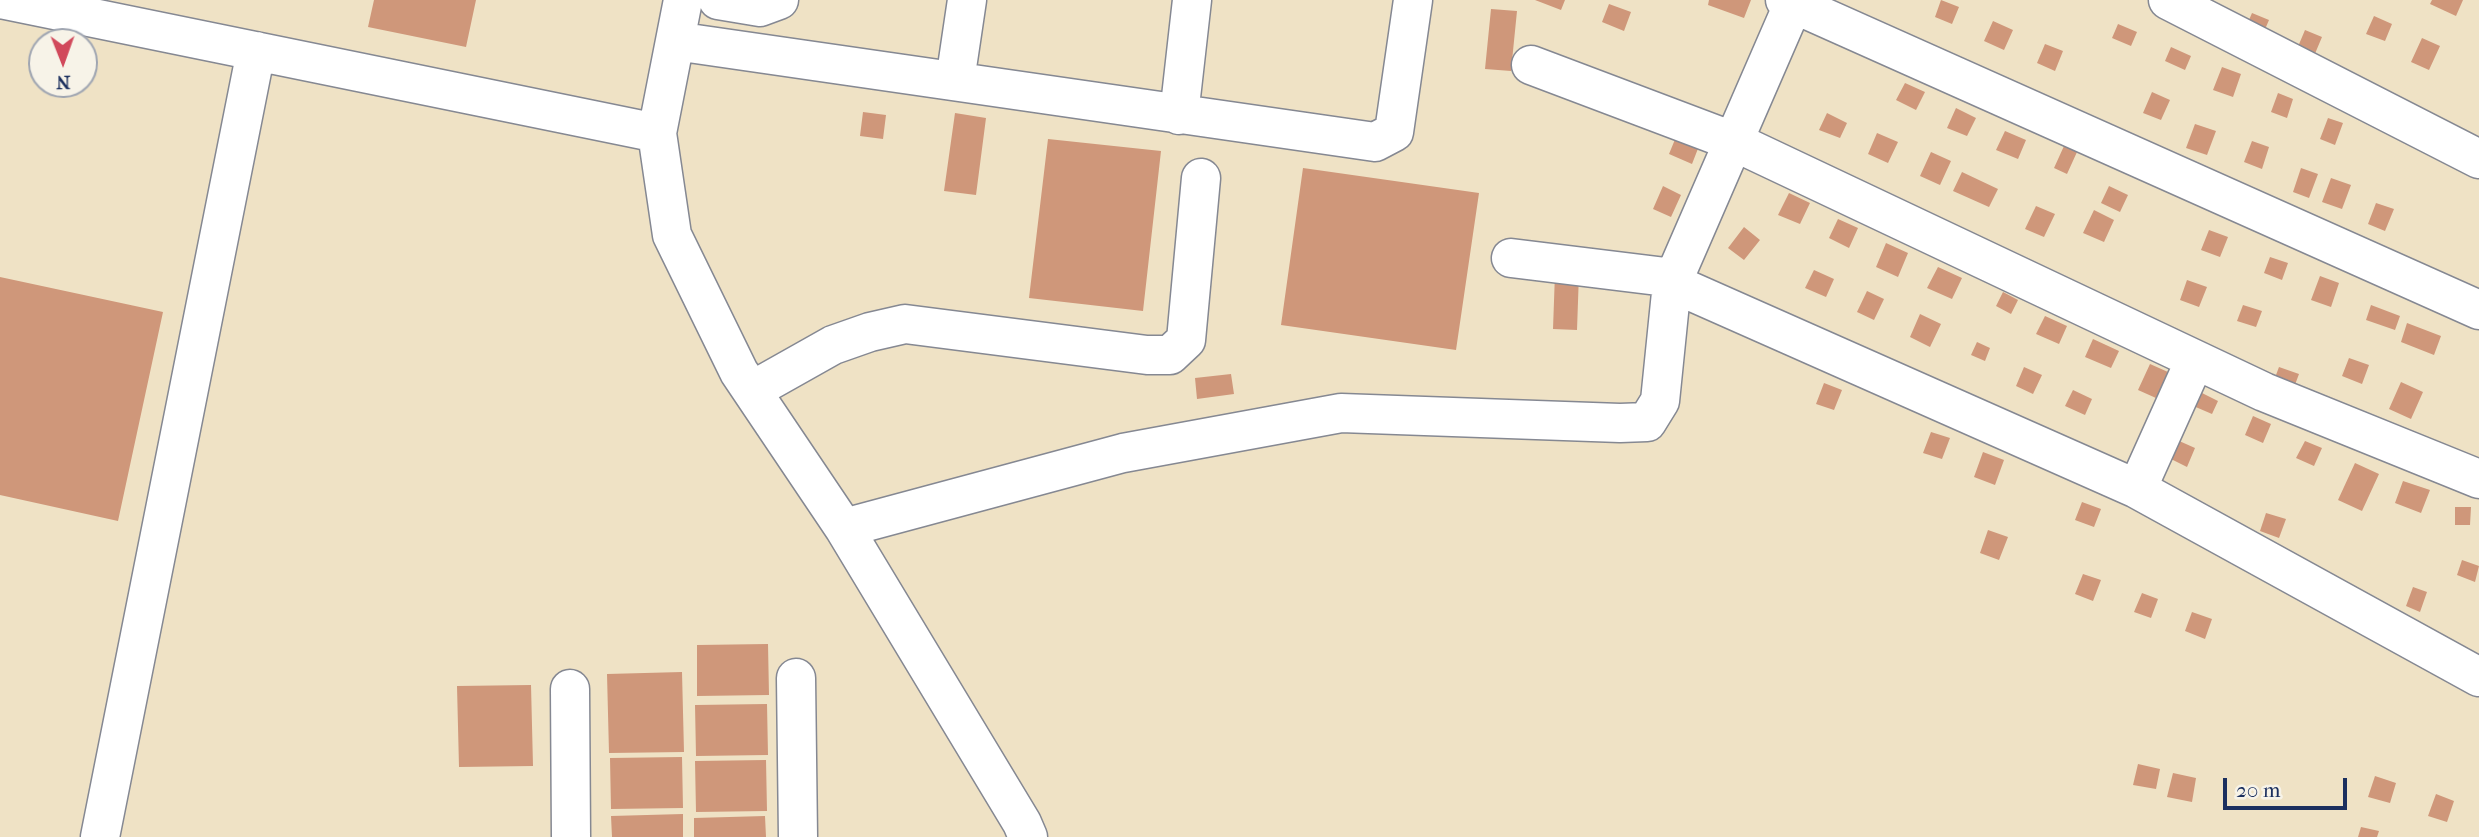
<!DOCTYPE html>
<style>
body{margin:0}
#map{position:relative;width:2479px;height:837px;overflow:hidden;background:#efe2c5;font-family:"IM FELL French Canon",serif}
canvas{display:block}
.north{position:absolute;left:28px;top:28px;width:70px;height:70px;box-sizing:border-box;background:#f7f3e8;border:2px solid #9fa5b1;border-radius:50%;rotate:179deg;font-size:19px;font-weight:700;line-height:28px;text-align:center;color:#1b2f5e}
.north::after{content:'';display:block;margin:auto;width:24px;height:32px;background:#d1495b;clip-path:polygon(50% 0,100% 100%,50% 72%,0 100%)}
.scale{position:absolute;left:2223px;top:778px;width:124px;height:32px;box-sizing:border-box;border:4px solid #1b2f5e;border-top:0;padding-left:9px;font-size:21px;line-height:24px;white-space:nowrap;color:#1b2f5e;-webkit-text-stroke:5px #f7f3e8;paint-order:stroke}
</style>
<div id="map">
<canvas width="2479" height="837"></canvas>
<div class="north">N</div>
<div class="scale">20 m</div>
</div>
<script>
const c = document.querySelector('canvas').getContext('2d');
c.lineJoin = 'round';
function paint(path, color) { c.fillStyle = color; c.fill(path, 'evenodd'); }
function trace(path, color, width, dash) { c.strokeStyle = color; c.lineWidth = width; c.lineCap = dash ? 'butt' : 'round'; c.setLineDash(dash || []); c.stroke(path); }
paint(new Path2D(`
 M374,0H476L466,47L368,27Z
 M1535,0H1565L1561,10Z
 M1709,0H1751L1744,18L1708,5Z
 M1941,0L1959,7L1952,24L1935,17Z
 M2432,0H2463L2456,16L2430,4Z
 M1609,4L1631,12L1624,31L1602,22Z
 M1491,9L1517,11L1511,71L1485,69Z
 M2252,13L2269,20L2263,34L2246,27Z
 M2374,16L2392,24L2385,41L2366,34Z
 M1993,21L2013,30L2004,50L1984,41Z
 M2118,24L2137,32L2131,46L2112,38Z
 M2305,30L2322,37L2314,56L2297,49Z
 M2422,38L2440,46L2429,70L2411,62Z
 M2045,44L2063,51L2055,71L2037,63Z
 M2171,47L2191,56L2185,70L2165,61Z
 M2222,67L2241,74L2233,97L2213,90Z
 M1905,83L1925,92L1916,110L1896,100Z
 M2152,92L2170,100L2161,120L2143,113Z
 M2278,93L2293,99L2287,118L2271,112Z
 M1956,108L1976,118L1967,136L1947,128Z
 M863,112L886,115L883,139L860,136Z
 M955,113L986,118L976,195L944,191Z
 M1827,113L1847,123L1840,138L1819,130Z
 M2328,118L2343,123L2335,145L2320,139Z
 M2195,124L2216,131L2207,155L2186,148Z
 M2005,131L2026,140L2018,159L1996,150Z
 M1877,133L1898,142L1888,163L1868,154Z
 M1676,137L1699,146L1692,164L1669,154Z
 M1048,139L1161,151L1143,311L1029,298Z
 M2252,141L2269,147L2262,169L2244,162Z
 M2064,146L2077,152L2067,174L2054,168Z
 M1931,152L1951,161L1940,185L1920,176Z
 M1303,168L1479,193L1456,350L1281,325Z
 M2301,168L2318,174L2309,198L2293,192Z
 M1962,172L1998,189L1989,207L1953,191Z
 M2331,178L2351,185L2342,209L2322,202Z
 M1663,186L1681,195L1671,217L1653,209Z
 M2109,186L2128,195L2120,212L2101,203Z
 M1789,193L1810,203L1800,224L1778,215Z
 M2376,203L2394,209L2385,231L2368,224Z
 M2036,206L2055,214L2044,237L2025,229Z
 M2094,210L2114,220L2104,242L2083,233Z
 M1838,219L1858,228L1849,248L1829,238Z
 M1744,227L1760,240L1744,260L1728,248Z
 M2209,230L2228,237L2220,257L2201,250Z
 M1886,243L1908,253L1898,277L1876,267Z
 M2270,257L2288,263L2282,280L2264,273Z
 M1938,267L1962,278L1952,299L1927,288Z
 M1814,270L1834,279L1826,297L1805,288Z
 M1555,273H1579L1577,330L1553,329Z
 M2320,276L2339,283L2331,307L2311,300Z
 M0,277L163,312L118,521L0,495Z
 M2187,280L2207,287L2199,307L2180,300Z
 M1867,291L1884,299L1874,320L1857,312Z
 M2003,292L2018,300L2011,314L1996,306Z
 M2243,305L2262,311L2256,327L2237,321Z
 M2371,305L2400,316L2395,330L2366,320Z
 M1920,314L1941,324L1930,347L1910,337Z
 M2045,316L2067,326L2059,344L2036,334Z
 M2407,323L2441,336L2434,355L2401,342Z
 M2093,339L2119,351L2111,368L2085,357Z
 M1977,342L1990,348L1985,361L1971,355Z
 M2349,358L2369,365L2362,384L2342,376Z
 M2150,364L2168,372L2156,398L2138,390Z
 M2024,367L2042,375L2033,394L2016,386Z
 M2279,367L2299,374L2293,390L2273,383Z
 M1231,374L1234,394L1197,399L1195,378Z
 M2401,382L2423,392L2411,419L2389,409Z
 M1824,383L1842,390L1834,410L1816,404Z
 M2073,390L2092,399L2085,415L2065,406Z
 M2198,391L2218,401L2212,414L2191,405Z
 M2253,416L2271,424L2263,443L2245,435Z
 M1931,432L1950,438L1942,459L1923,453Z
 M2177,440L2195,448L2187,467L2169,458Z
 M2305,441L2322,448L2314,466L2296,458Z
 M1983,452L2004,460L1995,485L1974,477Z
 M2355,463L2379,474L2362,511L2338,500Z
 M2403,481L2430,490L2421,513L2395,503Z
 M2082,502L2101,509L2094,527L2075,520Z
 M2455,507H2471L2470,525H2455Z
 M2266,513L2286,519L2279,538L2260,531Z
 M1988,530L2008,537L1999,560L1980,553Z
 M2462,560L2479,566L2475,582L2457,575Z
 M2083,574L2101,580L2093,601L2075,594Z
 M2413,587L2427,592L2420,612L2406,606Z
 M2142,593L2158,599L2151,618L2134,612Z
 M2192,612L2212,619L2205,639L2185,631Z
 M768,644L769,695L697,696V645Z
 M682,672L684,752L609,753L607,674Z
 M531,685L533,766L459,767L457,686Z
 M767,704L768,755L696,756L695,705Z
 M682,757L683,808L611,809L610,758Z
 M766,760L767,811L696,812L695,761Z
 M2138,764L2160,769L2156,789L2133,785Z
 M2173,773L2196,778L2192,802L2167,797Z
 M2375,776L2396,783L2390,803L2368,797Z
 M2436,794L2454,801L2447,822L2428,816Z
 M683,814V837H612L611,816Z
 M765,816L766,837H694V818Z
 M2361,827L2379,831L2377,837H2358Z`), '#cf977a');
const minor = new Path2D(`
 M5,0L657,133
 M683,0L657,133L672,235L739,372L844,528L1022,823L1028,837
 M718,0L760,7L779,0
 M1785,0L2479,310
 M2168,0L2479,159
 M675,41L1375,142L1394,132L1413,0
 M1531,65L1735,142L2264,392L2479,479
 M955,81L967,0
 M1179,115L1192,0
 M1511,258L1674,278
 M1672,283L2137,489L2195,360
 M753,390L833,345L870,332L905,324L1147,355H1170L1186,340L1201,178
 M2137,489L2479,677
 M844,528L1123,453L1341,413L1620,423L1647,422L1660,401L1672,283L1795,0
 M796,678L798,837
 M570,689L571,837
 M100,837L256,51`);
trace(minor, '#858892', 41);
trace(minor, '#fff', 38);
</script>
